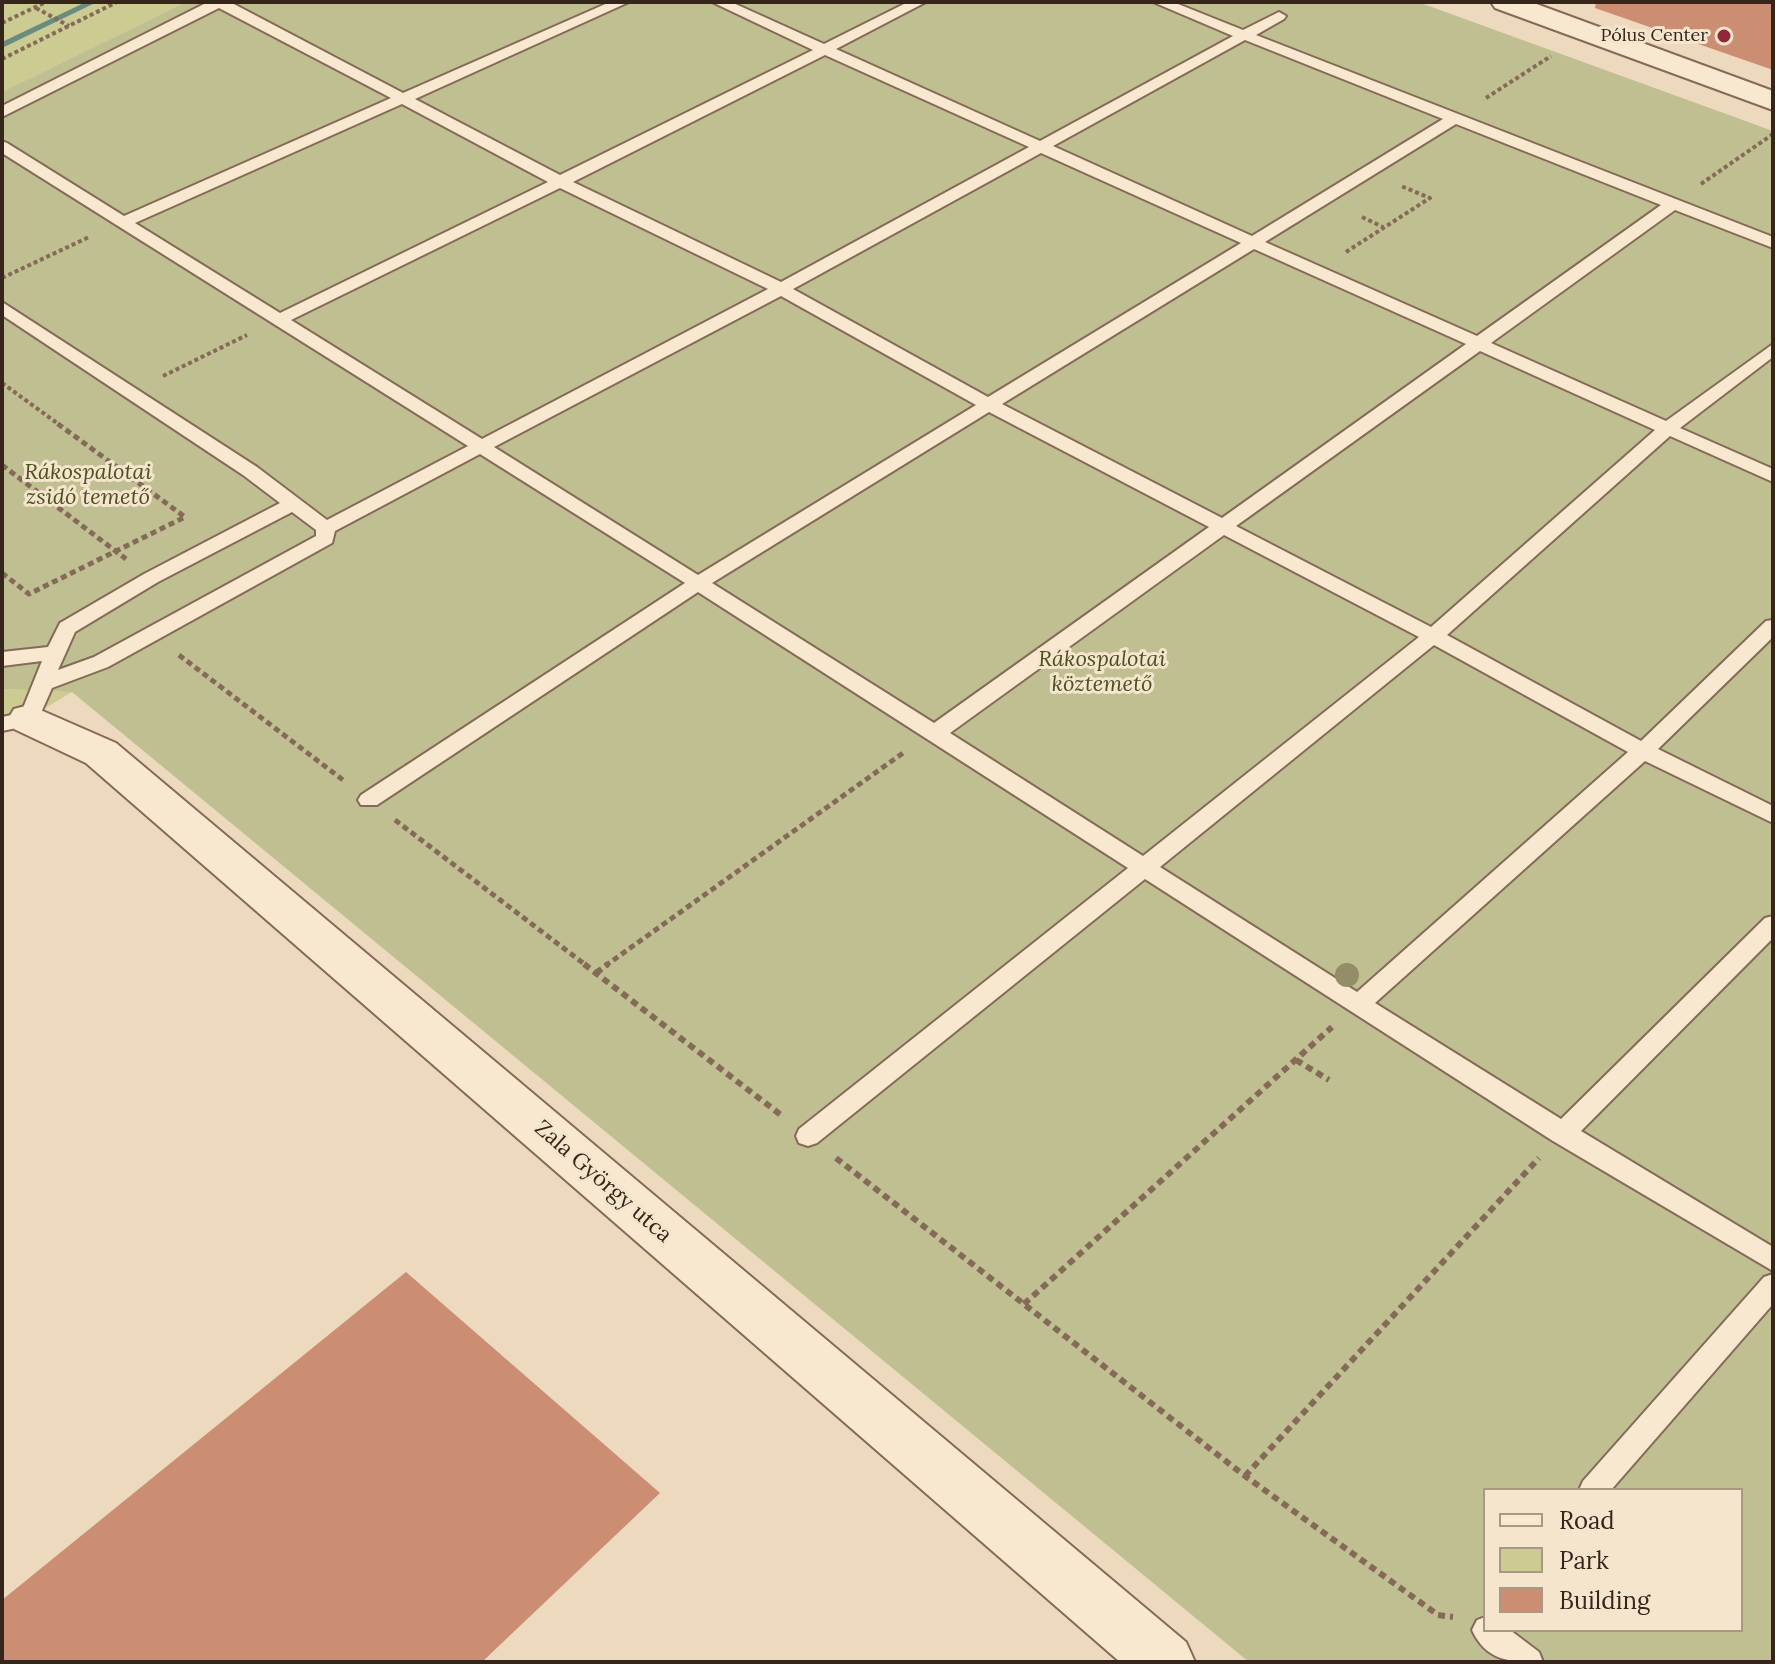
<!DOCTYPE html>
<meta charset="utf-8">
<style>
body{margin:0}
#map{position:relative;width:1775px;height:1664px;overflow:hidden;background:#edd9be;font-family:Lora,serif}
canvas{display:block}
.frame{position:absolute;inset:0;border:4px solid #35251b;pointer-events:none}
.legend{position:absolute;left:1483px;top:1488px;width:260px;height:144px;box-sizing:border-box;background:#f5e5cd;border:2px solid #a89886;margin:0;padding:10px 14px;list-style:none;font-size:24px;color:#35251b}
.legend li{display:flex;align-items:center;gap:16px;height:40px}
.legend b{width:40px;border:2px solid #a89886}
</style>
<div id="map">
<canvas width="1775" height="1664"></canvas>
<div class="frame"></div>
<ul class="legend">
<li><b style="height:10px;background:#f9e8d0"></b>Road</li>
<li><b style="height:22px;background:#cbcb92"></b>Park</li>
<li><b style="height:22px;background:#cc8e73"></b>Building</li>
</ul>
</div>
<script>
const c = document.querySelector('canvas').getContext('2d');
c.lineJoin = 'round';
function paint(path, color) { c.fillStyle = color; c.fill(path, 'evenodd'); }
function trace(path, color, width, dash) { c.strokeStyle = color; c.lineWidth = width; c.lineCap = dash ? 'butt' : 'round'; c.setLineDash(dash || []); c.stroke(path); }
function write(font, color, halo, rows, align = 'center') {
  c.font = font + ' Lora,serif'; c.lineWidth = 6; c.setLineDash([]); c.textBaseline = 'middle'; c.strokeStyle = halo; c.fillStyle = color; for (const [text, x, y, turn = 0] of rows) {
    c.save(); c.translate(x, y); c.rotate((+turn || 0) * Math.PI / 180); c.textAlign = isNaN(turn) ? turn : align; if (halo) c.strokeText(text, 0, 0); c.fillText(text, 0, 0); c.restore();
  }
}
paint(new Path2D(`
 M2,2H186L2,92Z
 M2,689L72,692L2,734Z`), '#cbcb92');
paint(new Path2D(`
 M186,2H1418L1773,131V1662H1249L72,692L2,689V92ZM1485,1490H1741V1630H1485Z`), '#bfbf92');
paint(new Path2D(`
 M86,2H97L2,48V42Z`), '#698c7f');
paint(new Path2D(`
 M1596,2H1773V70L1595,8Z
 M406,1272L660,1493L482,1662H2V1600Z`), '#cc8e73');
const service = new Path2D(`
 M208,2H230L403,93L610,2H629L415,99L560,175L813,50L712,2H731L824,44L908,2H926L836,49L1040,141L1233,36L1153,2H1173L1243,30L1279,12L1286,16L1284,19L1256,35L1773,237V248L1675,210L1491,343L1666,421L1773,344V357L1680,428L1773,469V482L1670,436L1447,635L1641,741L1766,621L1773,620V637L1658,749L1773,806V823L1645,761L1375,1003L1561,1119L1765,918L1773,916V938L1581,1131L1773,1247V1271L1553,1141L1145,879L817,1143L808,1146L799,1143L796,1136L799,1129L1128,868L698,592L377,805H361L358,800L361,795L685,583L480,454L335,531L332,543L108,667L52,688L36,724L2,731V717L21,713L42,661L2,666V652L48,647L60,623L144,574L280,503L243,475L2,315V302L257,467L327,520L468,446L2,153V141L7,143L124,216L391,98L219,8L2,117V106ZM1245,40L1443,119L1252,236L1053,146ZM825,55L1029,147L781,282L573,182ZM402,104L548,182L280,313L135,223ZM1456,124L1661,205L1477,336L1265,242ZM1041,153L1241,243L988,397L793,289ZM560,188L768,289L482,439L291,320ZM1254,249L1466,344L1222,518L1002,404ZM781,296L976,405L698,575L494,447ZM1480,351L1655,430L1431,627L1236,526ZM989,412L1209,527L934,723L712,583ZM292,512L316,530V536L94,657L58,670L75,632L158,582ZM1224,535L1419,637L1143,856L950,733ZM1434,645L1628,752L1357,992L1160,867Z
 M1773,1274V1304L1611,1490H1579L1583,1481L1764,1277Z
 M1485,1617V1630H1510L1539,1652L1543,1662C1513,1662 1487,1663 1472,1630L1477,1620Z`);
const minor = new Path2D(`
 M1491,2H1531L1773,91V110L1495,8Z
 M29,705L116,743L1186,1642L1195,1662H1120L86,763L14,729L8,719L14,709Z`);
trace(service, '#856a57', 4);
trace(minor, '#856a57', 4);
trace(new Path2D(`
 M36,8L69,26
 M2,23L46,2
 M2,59L117,2
 M1486,98L1551,56
 M1701,184L1773,134
 M1362,217L1383,227
 M1346,252L1430,198L1401,186
 M2,278L89,237
 M163,376L247,335
 M2,383L57,423`), '#856a57', 4, [4, 3]);
trace(new Path2D(`
 M2,465L126,559
 M2,573L29,594L185,517L54,421
 M179,655L343,780
 M395,820L587,966
 M605,966L903,753`), '#856a57', 5, [6, 4]);
trace(new Path2D(`
 M584,964L781,1115
 M596,973L608,964
 M1296,1060L1329,1080
 M836,1158L1245,1476L1438,1615L1453,1617
 M1024,1304L1332,1027
 M1245,1476L1539,1158`), '#856a57', 6, [7, 5]);
paint(service, '#f9e8d0');
paint(minor, '#f9e8d0');
c.fillStyle = '#948e68';
for (const [x, y] of [
 [1347,975]
]) { c.beginPath(); c.arc(x, y, 12, 0, 2 * Math.PI); c.fill(); }
for (const [x, y, r, color] of [
 [1724,36,8,"#942735"]
]) { const dot = new Path2D(); dot.arc(x, y, r, 0, 2 * Math.PI); c.fillStyle = color; c.fill(dot); trace(dot, '#f5e5cd', 3); }
write('18px', '#35251b', '#f5e5cd', [
 ["Pólus Center",1708,36]
], 'right');
write('italic 22px', '#4b5122', '#f5e5cd', [
 ["Rákospalotai",88,473],
 ["zsidó temető",88,498],
 ["Rákospalotai",1102,660],
 ["köztemető",1102,685]
]);
write('22px', '#35251b', '#f5e5cd', [
 ["Zala György utca",603,1182,41]
]);
</script>
